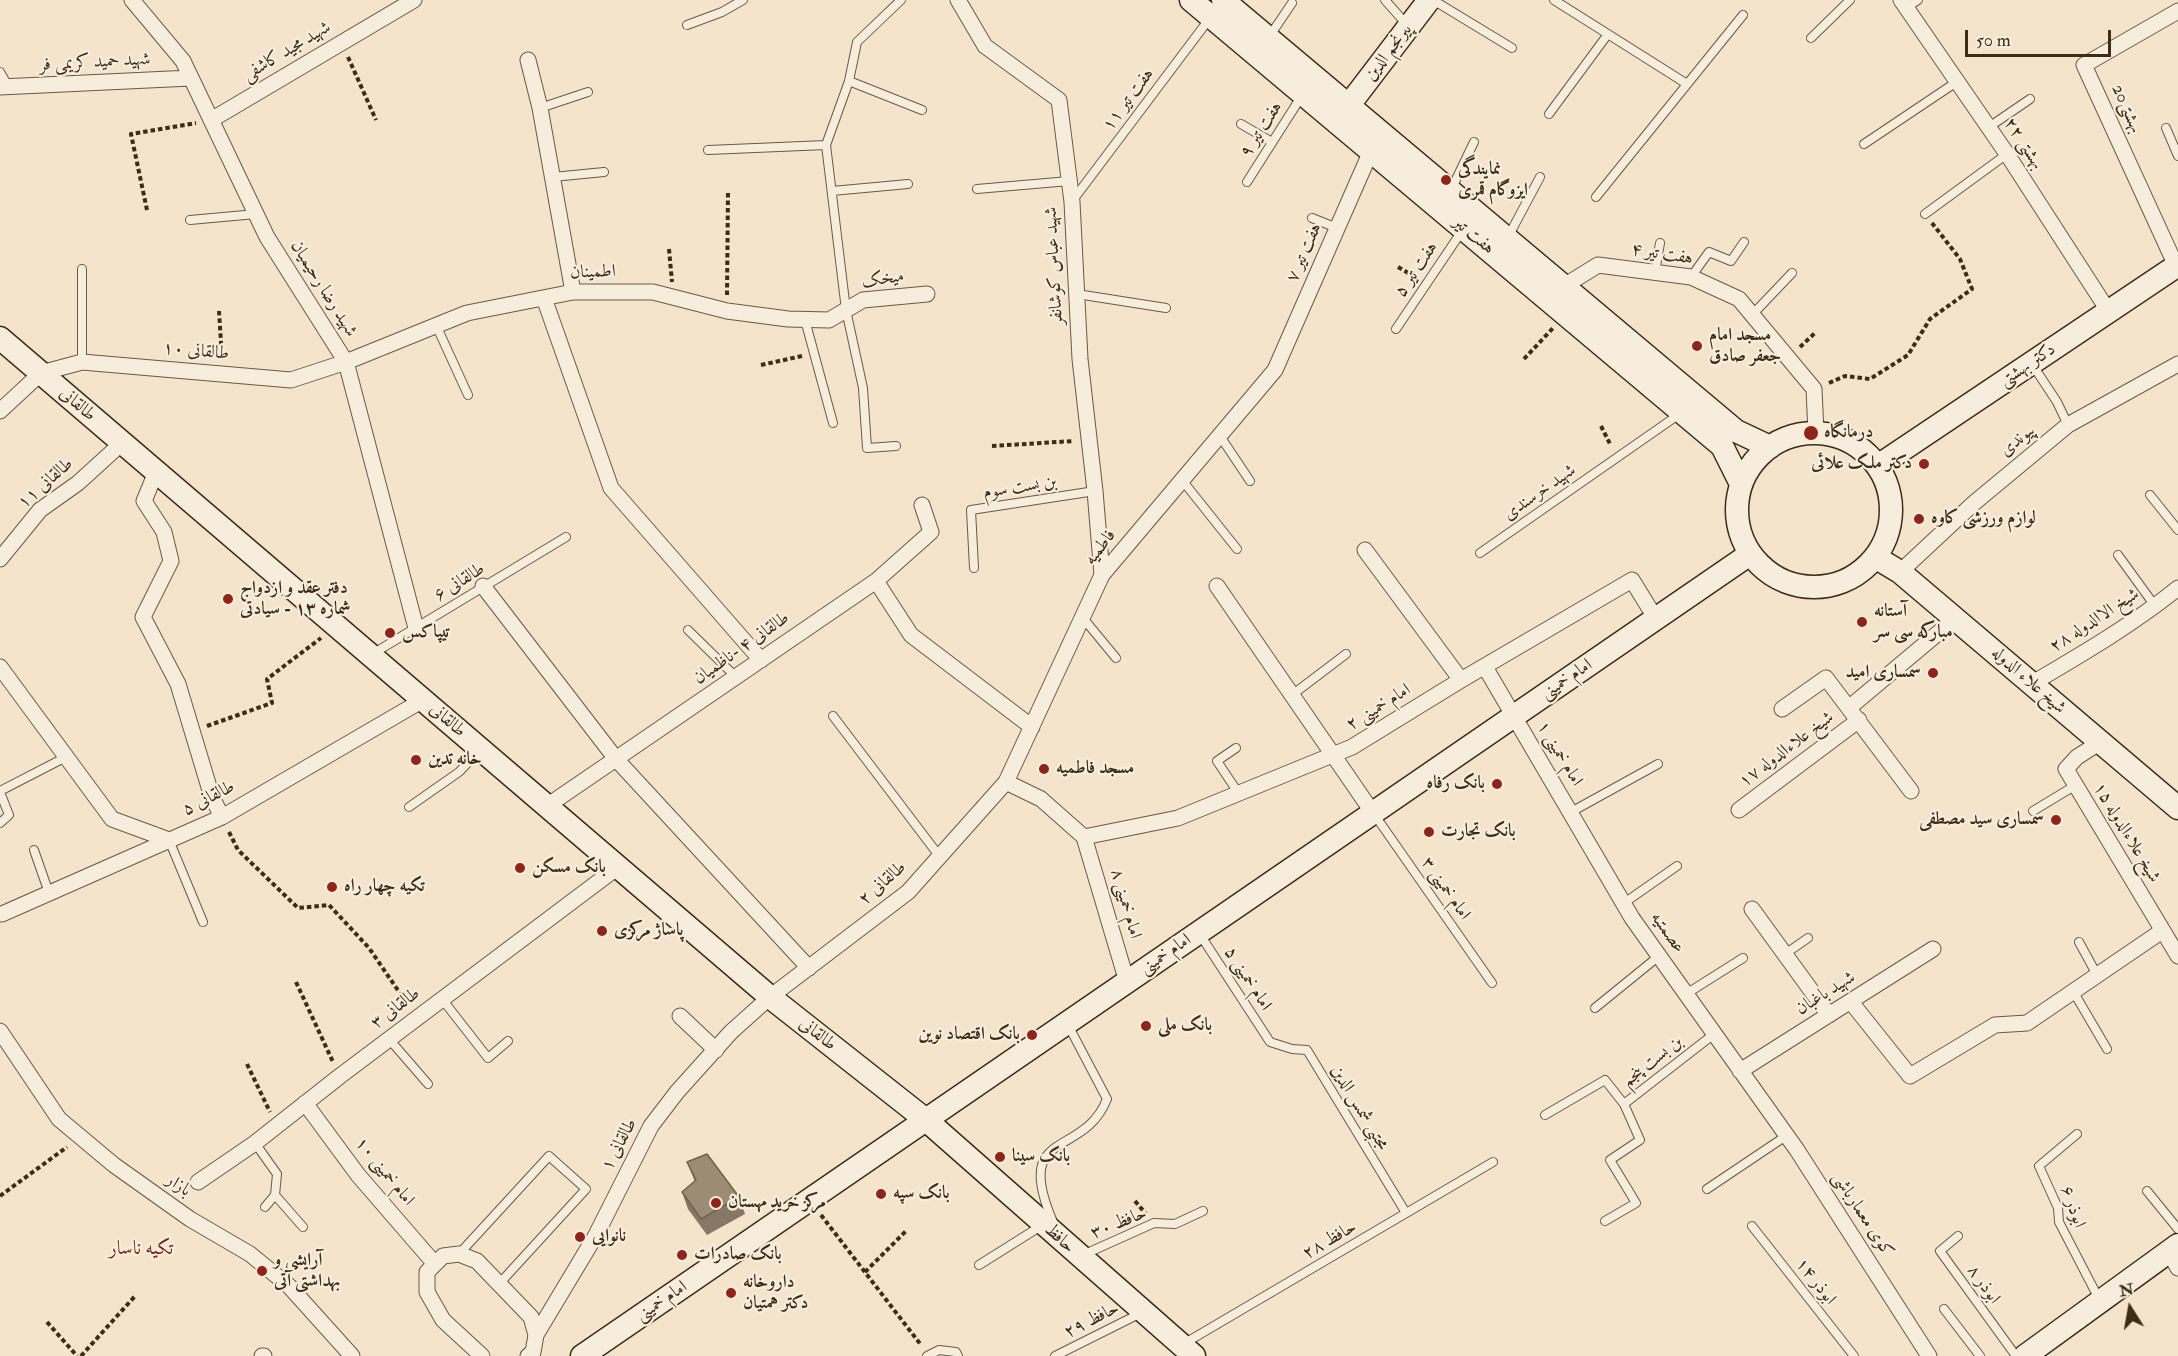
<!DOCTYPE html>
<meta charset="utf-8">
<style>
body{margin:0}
#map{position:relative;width:2178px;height:1356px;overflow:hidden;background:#f3e4cb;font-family:"IM FELL Double Pica",serif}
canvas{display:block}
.north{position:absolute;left:2100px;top:1278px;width:60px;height:60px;-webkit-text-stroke:4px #f7eddd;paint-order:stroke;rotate:349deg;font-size:16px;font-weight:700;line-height:24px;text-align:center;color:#3d2c16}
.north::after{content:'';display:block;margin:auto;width:21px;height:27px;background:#3d2c16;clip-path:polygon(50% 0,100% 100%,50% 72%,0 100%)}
.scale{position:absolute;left:1965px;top:30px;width:146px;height:27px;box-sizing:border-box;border:3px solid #3d2c16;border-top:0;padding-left:8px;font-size:18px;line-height:21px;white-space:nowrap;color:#3d2c16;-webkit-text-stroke:4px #f7eddd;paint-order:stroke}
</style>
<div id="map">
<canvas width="2178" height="1356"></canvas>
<div class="north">N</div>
<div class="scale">50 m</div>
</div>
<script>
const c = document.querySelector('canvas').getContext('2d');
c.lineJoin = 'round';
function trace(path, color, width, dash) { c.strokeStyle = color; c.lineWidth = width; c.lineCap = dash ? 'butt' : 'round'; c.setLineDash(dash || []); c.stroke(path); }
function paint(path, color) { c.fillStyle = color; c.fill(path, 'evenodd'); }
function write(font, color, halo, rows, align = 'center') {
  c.font = font + ' "IM FELL Double Pica",Amiri,serif'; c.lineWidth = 4.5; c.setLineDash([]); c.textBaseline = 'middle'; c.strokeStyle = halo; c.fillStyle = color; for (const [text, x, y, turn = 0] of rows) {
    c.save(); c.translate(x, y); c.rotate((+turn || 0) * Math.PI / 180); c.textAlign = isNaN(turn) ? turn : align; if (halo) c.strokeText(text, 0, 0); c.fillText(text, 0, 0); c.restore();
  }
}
const lane = new Path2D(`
 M1385,0L1408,26
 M1433,0L1512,48
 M1554,0L1687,84
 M1906,8L1918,0
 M687,25L722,12L743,0
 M1269,37L1292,3
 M1811,38L1850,0
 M0,72L8,86
 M849,81L922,110
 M540,108L588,92
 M1549,114L1608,34
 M1241,124L1272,142
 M1989,127L2030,99
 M2166,128L2178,156
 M1864,144L1958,81
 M708,150L826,145
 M553,177L604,172
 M1247,182L1301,97
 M977,189L1069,181
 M1451,190L1474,142
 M832,191L908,184
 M1596,197L1743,15
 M1073,200L1210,18
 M1925,214L2007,154
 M1312,218L1337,228
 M190,220L256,214
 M1508,237L1540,177
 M82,269V362
 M1655,272L1660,243
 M1691,277L1709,252L1731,261L1744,242
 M1077,294L1166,308
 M1752,315L1792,273
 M805,320L833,423
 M436,325L468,395
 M1396,329L1462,231
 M2032,364L2057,402L2068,425
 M1220,436L1250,481
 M896,446L867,448L863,388L846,310L826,145L849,81L857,42L901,0
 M1182,480L1237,549
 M2150,495L2178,530
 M1480,553L1681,413
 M2118,555L2155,606
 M974,568L971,510L1095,491
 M1083,618L1116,658
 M688,630L736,677
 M374,653L566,537
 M1292,695L1346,654
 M833,716L940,857
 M1236,748L1217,761L1239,794
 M0,791L66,757
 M0,792L9,815L0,823
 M409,807L459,772L479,751
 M2033,811L2076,785
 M1571,812L1658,764
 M1374,814L1492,983
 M169,840L203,922
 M34,850L49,893
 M1624,903L1677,866
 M1199,933L1270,1042L1292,1049L1307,1050L1406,1213
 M2079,942L2097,975
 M1785,954L1808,938
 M2073,991L2107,1049
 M1686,994L1743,958
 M442,999L488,1058L508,1041
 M1595,1008L1659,956
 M389,1039L428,1084
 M1545,1115L1605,1080L1624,1104
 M2077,1134L2039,1166L2058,1208L2059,1222L2099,1299
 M255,1143L277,1174L275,1195L303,1227
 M1707,1189L1786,1136
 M2147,1191L2178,1229
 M265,1207L275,1195
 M1605,1221L1636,1203L1610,1160L1640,1140L1624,1104L1714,1034
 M1053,1222C1012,1126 1083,1160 1107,1099L1068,1025
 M1752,1226L1854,1356
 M1958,1236L1940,1251L2016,1356
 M459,1254L549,1156L586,1189L499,1284
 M1085,1254L1154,1223L1175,1224L1203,1211
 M979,1265L1041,1226
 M1944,1309L1980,1356
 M1185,1343L1493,1162
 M927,1356L939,1350L956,1352L958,1356
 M1055,1356L1141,1313`);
const street = new Path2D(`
 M132,0L183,61L267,237L346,362L416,628
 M958,0L985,46L1059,100L1072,202L1080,359L1095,491L1102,575
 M1901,0L2007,154L2109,312
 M528,60L540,108L573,292
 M0,87L191,78
 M211,120L414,0
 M2176,266L2084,65L2178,11
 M1564,286L1598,265L1691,277L1739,299L1814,389L1816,433
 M544,298L611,488L761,660
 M0,411L41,373L82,362L291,380L346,362L467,313L573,292H653L727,311L788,319L829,320L863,300L927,294
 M156,472L144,501L164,532L171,561L143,617L178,684L212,797L222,817
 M1365,550L1461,680
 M0,559L40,510L78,483L122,443
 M1900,572L1974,503L2068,425L2178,364
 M876,581L911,635L1032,727
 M483,586L616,759L809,968
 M1217,586L1373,813
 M0,667L112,819L169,840
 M1485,667L1632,918L1797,1150L1929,1356
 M2031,684C2082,654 2132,625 2178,588
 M1850,707L1956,618
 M1782,709L1826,678L1911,791
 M2099,743L2077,757L2066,769L2178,956
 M1006,782L1041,799L1084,837
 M547,806L876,581L931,532L922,505
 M1739,810L1859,720
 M1084,837L1178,818L1352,747L1461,680L1632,580L1656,619
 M1084,837L1127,982
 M1752,909L1829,1015
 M2,914L222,817L423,700
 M1851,1002L1910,1076L1995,1025L2027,1023L2162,931
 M680,1016L716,1050
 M0,1031L59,1119L114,1165L190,1219L250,1254L289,1286L352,1356
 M1740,1071L1933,949
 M305,1103L358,1175L435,1264
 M198,1182L255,1143L340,1076L618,867
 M2169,1252L2178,1268
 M536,1335L596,1235L651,1126L677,1092L731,1032L770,997L908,892L1006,782L1102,575L1275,370L1371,151
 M262,1356H264
 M482,1356L443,1320L427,1292V1272L443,1256L459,1254L477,1261L531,1317L536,1335L533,1352L528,1356`);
const secondary = new Path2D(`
 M1191,0L1722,446L1741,484
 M1223,0L1736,431L1770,447
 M1339,118L1429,0
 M0,338L770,997L926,1120L1194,1356
 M1737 510a77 77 0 1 1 154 0a77 77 0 1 1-154 0Z
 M1878,466L2178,265
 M1875,557L1900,572L2178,808
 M582,1356L1750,554
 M2025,1356L2178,1245`);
trace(lane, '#6a5a43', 10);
trace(street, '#6a5a43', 17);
trace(secondary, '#3d2c16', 25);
trace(new Path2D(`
 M348,57L376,120
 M147,210L131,134L196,123
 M669,249L672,282
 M1398,267L1415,277
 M727,295L728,191
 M219,311L222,359
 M1800,347L1816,332
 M1524,359L1553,328
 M761,365L802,356
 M1829,383L1845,376L1870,379L1908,355L1930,319L1972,289L1960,259L1932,223
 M1601,426L1611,446
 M992,446L1074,441
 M207,726L272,703L267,679L321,638
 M229,832L238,850L298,908L329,905L369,948L408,1005
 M296,982L333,1062
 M247,1064L270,1112
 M0,1196L67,1147
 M1135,1201L1146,1214
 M821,1215L921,1345
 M865,1272L907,1230
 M47,1322L77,1356
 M81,1356L136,1295`), '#3d2c16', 4, [4.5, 3]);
trace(lane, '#f7eddd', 8);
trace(street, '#f7eddd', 15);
trace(secondary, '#f7eddd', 22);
paint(new Path2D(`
 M687,1162L739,1197L745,1214L707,1235L688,1209L682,1192L695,1182Z`), '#867864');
const building = new Path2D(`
 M707,1154L739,1197L701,1219L682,1192L696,1180L687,1162Z`);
paint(building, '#9c8c74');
trace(building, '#6d6251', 1.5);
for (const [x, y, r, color] of [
 [1446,180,6,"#8f2418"],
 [1697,346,6,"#8f2418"],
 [1811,433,8,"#8f2418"],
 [1924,464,6,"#8f2418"],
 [1919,519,6,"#8f2418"],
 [228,599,6,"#8f2418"],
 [1862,622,6,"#8f2418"],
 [390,633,6,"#8f2418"],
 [1933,673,6,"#8f2418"],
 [416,760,6,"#8f2418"],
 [1044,769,6,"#8f2418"],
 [1497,784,6,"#8f2418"],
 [2056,820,6,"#8f2418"],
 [1429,832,6,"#8f2418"],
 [520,868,6,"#8f2418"],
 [332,887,6,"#8f2418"],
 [602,931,6,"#8f2418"],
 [1146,1026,6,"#8f2418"],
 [1032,1035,6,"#8f2418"],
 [1000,1157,6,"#8f2418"],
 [881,1194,6,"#8f2418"],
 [716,1203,6,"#8f2418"],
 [580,1237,6,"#8f2418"],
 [682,1255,6,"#8f2418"],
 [262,1271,6,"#8f2418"],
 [731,1293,6,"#8f2418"]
]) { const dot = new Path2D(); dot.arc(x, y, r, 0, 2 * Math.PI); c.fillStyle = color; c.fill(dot); trace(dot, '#f7eddd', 2); }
write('18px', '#3d2c16', '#f7eddd', [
 ["شهید مجید کاشفی",287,52,-31],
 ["پیرنجم الدین",1389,53,-53],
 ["شهید حمید کریمی فر",95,63,-3],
 ["هفت تیر ۱۱",1129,100,-53],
 ["بهشتی20",2126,109,66],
 ["هفت تیر ۹",1262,130,-57],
 ["بهشتی ۲۲",2023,144,57],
 ["هفت تیر",1473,236,40],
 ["هفت تیر ۷",1305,253,-66],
 ["هفت تیر ۴",1662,255,9],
 ["شهید عباس کوشانفر",1055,266,-93],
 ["هفت تیر ۵",1417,270,-56],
 ["اطمینان",593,273,-2],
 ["میخک",883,280,-9],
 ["شهید رضا رحیمیان",323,289,58],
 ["طالقانی ۱۰",196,352,5],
 ["دکتر بهشتی",2028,366,-34],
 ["طالقانی",77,405,41],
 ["پیوندی",2018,441,-40],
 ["طالقانی ۱۱",46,484,-41],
 ["بن بست سوم",1020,488,-9],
 ["شهید خرسندی",1540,493,-35],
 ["فاطمیه",1101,548,-52],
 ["طالقانی ۶",460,583,-32],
 ["شیخ الاالدوله ۲۸",2095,621,-33],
 ["طالقانی ۴ -ناظمیان",742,649,-35],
 ["امام خمینی",1567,680,-34],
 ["شیخ علاء الدوله",2028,681,41],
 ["امام خمینی ۲",1379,708,-32],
 ["طالقانی",447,721,41],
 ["شیخ علاءالدوله ۱۷",1787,750,-37],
 ["امام خمینی ۱",1559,754,59],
 ["طالقانی ۵",209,799,-27],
 ["شیخ علاءالدوله ۱۵",2126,833,59],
 ["طالقانی ۲",883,884,-41],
 ["امام خمینی ۳",1445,889,55],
 ["امام خمینی ۸",1125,904,74],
 ["عصمتیه",1667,933,55],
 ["امام خمینی",1166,955,-34],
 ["امام خمینی ۵",1247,979,57],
 ["شهید باغبان",1826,994,-32],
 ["طالقانی ۳",396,1009,-37],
 ["طالقانی",817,1035,38],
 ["بن بست پنجم",1653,1062,-38],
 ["مجتبی شمس الدین",1359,1108,59],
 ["طالقانی ۱",620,1145,-62],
 ["امام خمینی ۱۰",384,1172,51],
 ["بازار",178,1186,35],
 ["ابوذر ۶",2072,1207,70],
 ["کوی معمارباشی",1862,1215,57],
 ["حافظ ۳۰",1119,1224,-22],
 ["حافظ",1059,1239,42],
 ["حافظ ۲۸",1330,1241,-30],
 ["ابوذر ۱۴",1815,1282,52],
 ["ابوذر ۸",1983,1285,54],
 ["امام خمینی",662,1302,-34],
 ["حافظ ۲۹",1092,1321,-27]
]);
write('bold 18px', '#3d2c16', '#f7eddd', [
 ["نمایندگی",1458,170],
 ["ایزوگام قمری",1458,191],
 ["مسجد امام",1709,336],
 ["جعفر صادق",1709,357],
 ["درمانگاه",1824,433],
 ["دکتر ملک علائی",1912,464,"right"],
 ["لوازم ورزشی کاوه",1931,519],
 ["دفتر عقد و ازدواج",240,589],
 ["شماره ۱۳ - سیادتی",240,610],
 ["آستانه",1874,612],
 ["مبارکه سی سر",1874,633],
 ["تیپاکس",402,633],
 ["سمساری امید",1921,673,"right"],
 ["خانه تدین",428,760],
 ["مسجد فاطمیه",1056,769],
 ["بانک رفاه",1485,784,"right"],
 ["سمساری سید مصطفی",2044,820,"right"],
 ["بانک تجارت",1441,832],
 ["بانک مسکن",532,868],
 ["تکیه چهار راه",344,887],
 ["پاساژ مرکزی",614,931],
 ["بانک ملی",1158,1026],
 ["بانک اقتصاد نوین",1020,1035,"right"],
 ["بانک سینا",1012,1157],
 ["بانک سپه",893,1194],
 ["مرکز خرید مهستان",728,1203],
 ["نانوایی",592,1237],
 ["بانک صادرات",694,1255],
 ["آرایشی و",274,1261],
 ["بهداشتی آتی",274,1282],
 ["داروخانه",743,1283],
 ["دکتر همتیان",743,1304]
], 'left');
write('20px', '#7a1f14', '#f7eddd', [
 ["تکیه ناسار",141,1250]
]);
</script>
